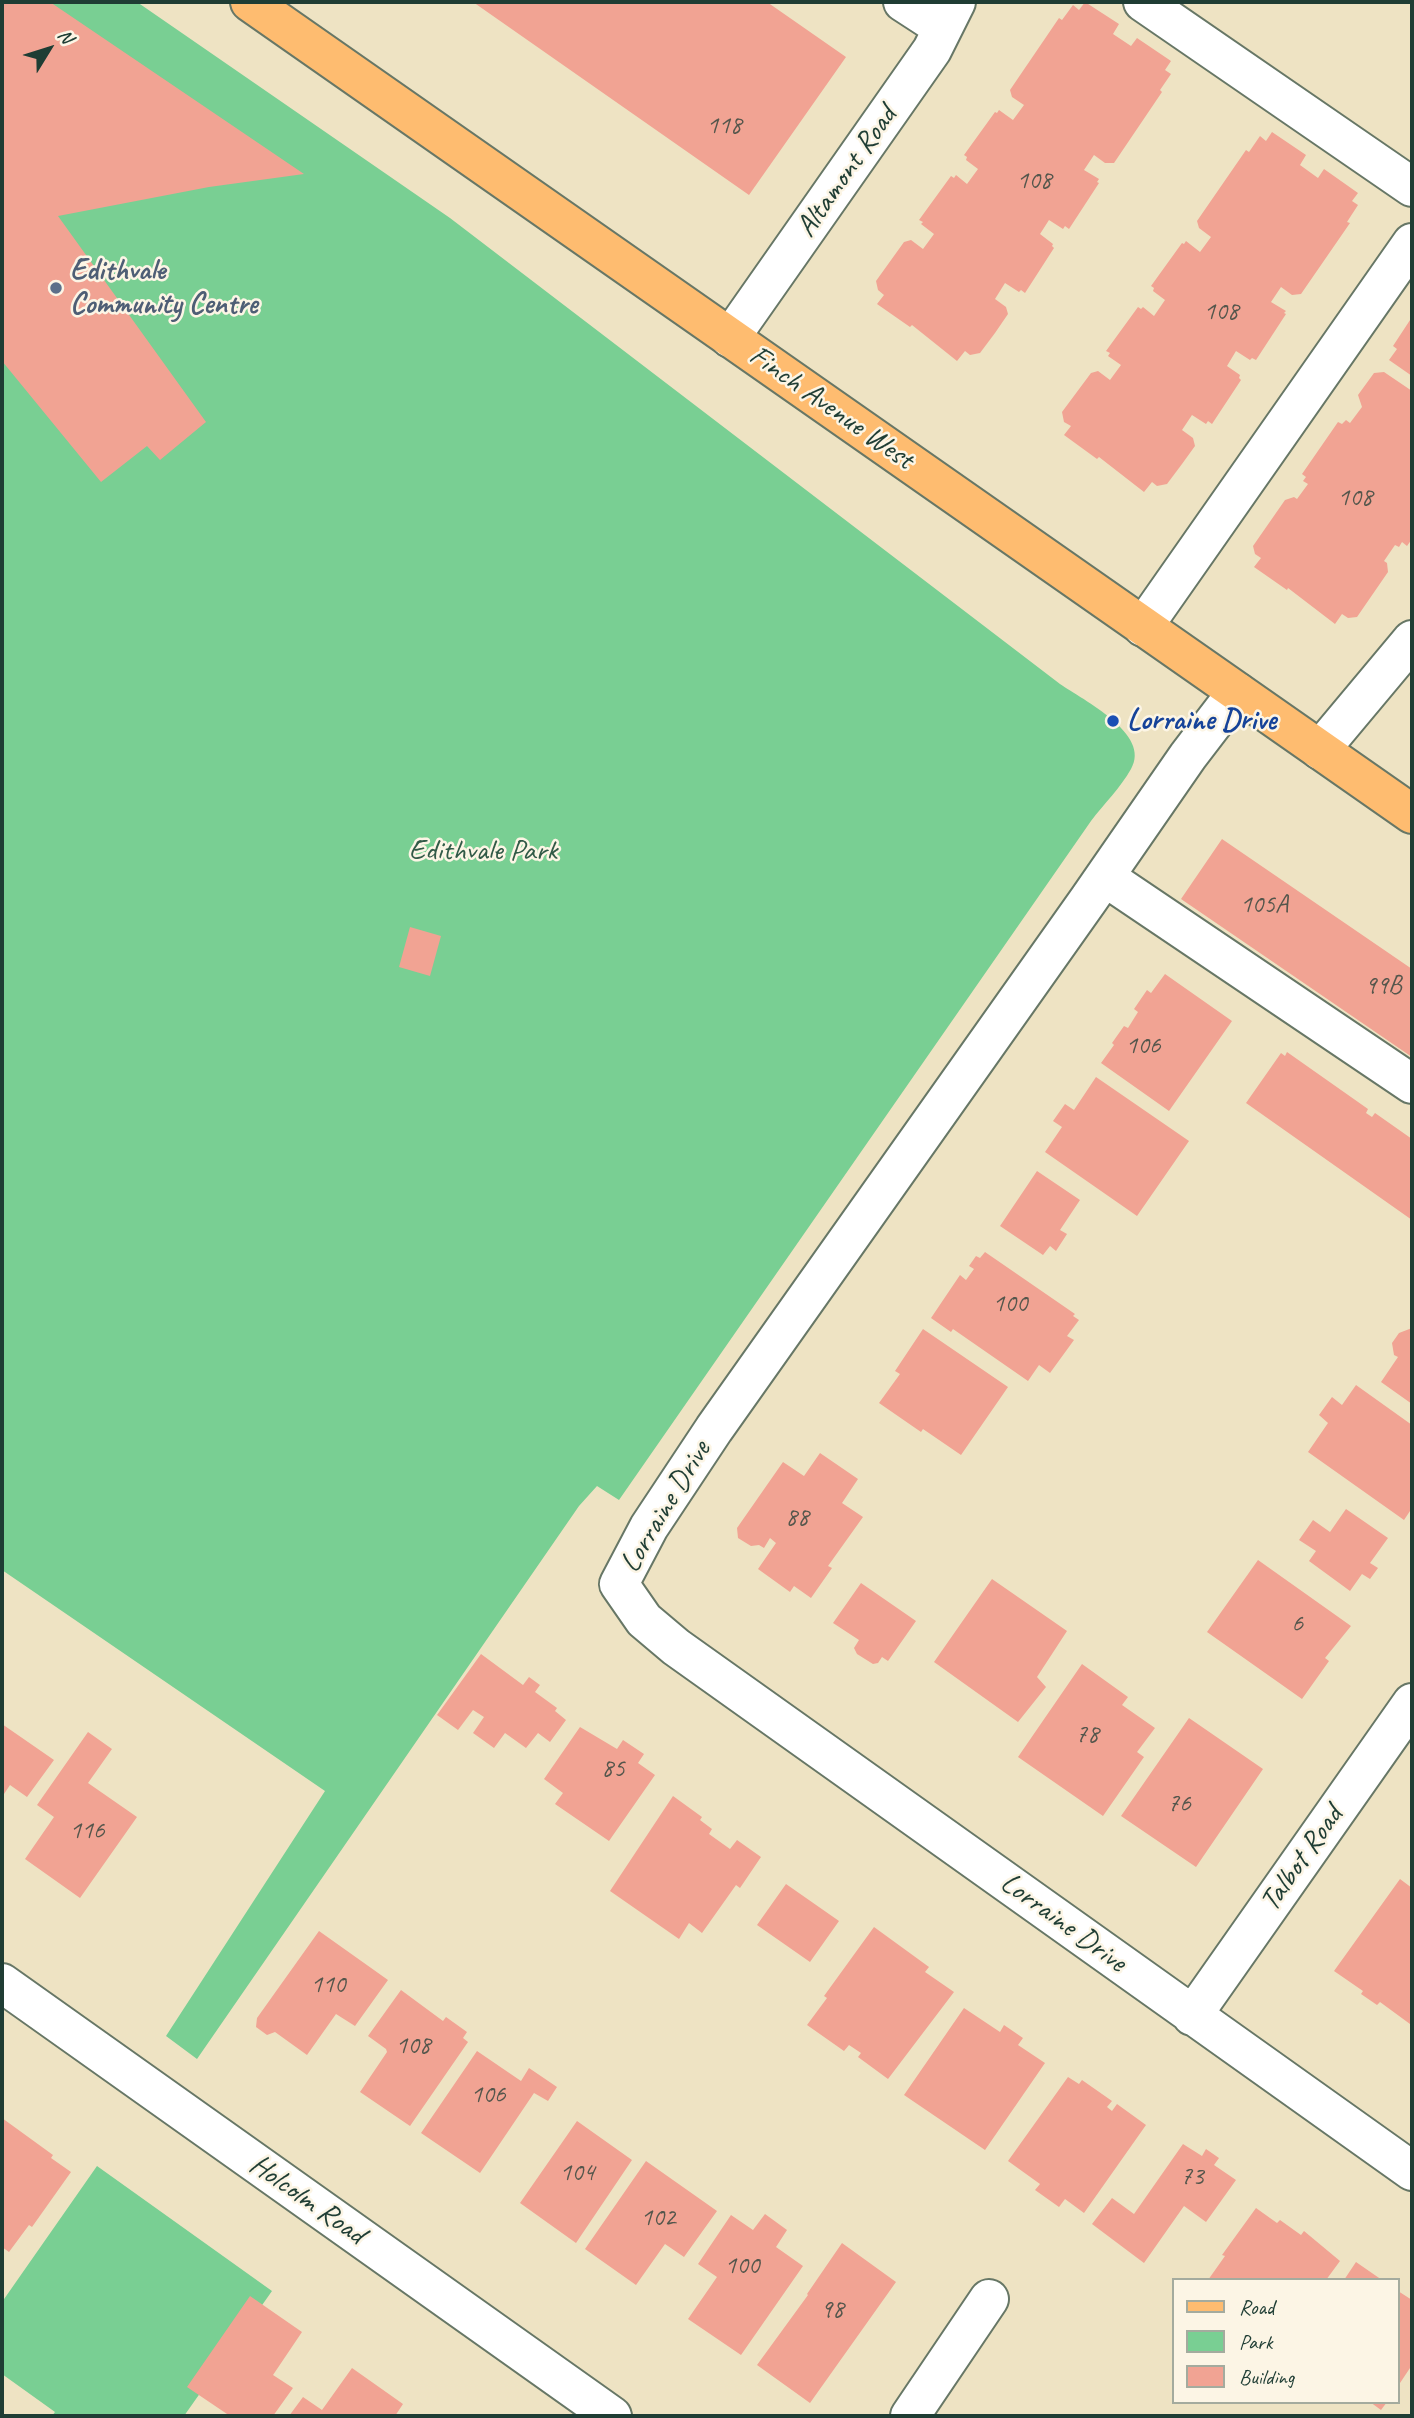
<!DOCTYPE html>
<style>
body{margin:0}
#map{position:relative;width:1414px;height:2418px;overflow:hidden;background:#eee3c3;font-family:Caveat,sans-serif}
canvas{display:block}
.frame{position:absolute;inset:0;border:4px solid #1f3d34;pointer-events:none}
.legend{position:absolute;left:1172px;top:2278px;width:228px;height:126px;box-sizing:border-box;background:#fcf5e5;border:2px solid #a4ab9e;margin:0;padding:9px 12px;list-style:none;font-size:21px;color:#1f3d34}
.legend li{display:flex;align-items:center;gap:14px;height:35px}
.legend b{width:35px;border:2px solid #a4ab9e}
.north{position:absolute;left:14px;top:14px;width:70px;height:70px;-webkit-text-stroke:5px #fcf5e5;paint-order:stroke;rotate:52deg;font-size:19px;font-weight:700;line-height:28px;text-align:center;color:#1f3d34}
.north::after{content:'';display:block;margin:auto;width:24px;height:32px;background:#1f3d34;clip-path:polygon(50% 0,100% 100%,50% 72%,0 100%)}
</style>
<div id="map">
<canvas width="1414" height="2418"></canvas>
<div class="frame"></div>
<ul class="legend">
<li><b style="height:9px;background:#febc70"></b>Road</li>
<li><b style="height:19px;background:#79cf93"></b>Park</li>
<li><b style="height:19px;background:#f1a393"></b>Building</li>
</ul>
<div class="north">N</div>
</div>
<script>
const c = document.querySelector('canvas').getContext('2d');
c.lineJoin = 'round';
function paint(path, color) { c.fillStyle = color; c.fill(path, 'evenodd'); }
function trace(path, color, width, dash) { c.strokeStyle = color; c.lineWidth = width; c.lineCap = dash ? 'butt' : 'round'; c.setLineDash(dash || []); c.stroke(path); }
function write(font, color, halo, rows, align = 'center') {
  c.font = font + ' Caveat,sans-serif'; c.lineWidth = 5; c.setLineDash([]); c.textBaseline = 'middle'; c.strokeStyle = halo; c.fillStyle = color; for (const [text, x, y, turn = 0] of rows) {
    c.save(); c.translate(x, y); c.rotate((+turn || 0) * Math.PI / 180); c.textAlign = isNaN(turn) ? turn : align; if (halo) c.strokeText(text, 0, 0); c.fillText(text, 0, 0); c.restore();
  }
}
paint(new Path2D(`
 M2,2H137L450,218L1060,684C1083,700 1152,734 1131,769C1121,787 1104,804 1091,821L619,1500L597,1486L579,1506L197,2059L166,2036L325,1791L2,1570Z
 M97,2166L272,2291L184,2416H52L55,2412L2,2374V2302Z`), '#79cf93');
paint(new Path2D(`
 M2,2H50L304,174L209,187L58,216L206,422L160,460L147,446L101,482L2,361Z
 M473,2H767L846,57L749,195Z
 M1085,2L1119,24L1113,34L1131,46L1137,38L1171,61L1165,70L1171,74L1160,90L1162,92L1114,163H1105L1094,155L1084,170L1099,179L1097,182L1099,183L1069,229L1065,226L1063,229L1049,220L1040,234L1053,244L1052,246L1054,248L1025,293L1021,290L1019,292L1005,283L995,299L1006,307L1008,314L995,333L980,353L970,355L965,351L957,361L912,325L910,327L877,304L884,295L878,290L876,281L904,242L911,240L923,249L934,234L921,224L923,222L919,220L951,176L954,178L956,175L967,184L978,169L966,160L967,157L964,155L995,112L997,113L999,110L1013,120L1024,105L1012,97L1010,90L1059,18L1062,20L1073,5L1079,10Z
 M1272,132L1306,155L1300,165L1318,178L1324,169L1358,193L1352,201L1358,205L1347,222L1350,223L1301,294L1292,295L1281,287L1271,302L1286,311L1284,313L1286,314L1256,360L1252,358L1250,360L1236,351L1227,366L1240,375L1239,378L1241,380L1212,424L1208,421L1206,424L1192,415L1182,430L1193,438L1195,446L1182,464L1167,484L1157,486L1152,482L1144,492L1099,457L1097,459L1064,435L1071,426L1064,422L1062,412L1091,373L1098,371L1110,380L1121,365L1108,356L1110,353L1106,351L1138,307L1141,309L1143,307L1154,316L1165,300L1153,291L1154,288L1151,286L1182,243L1184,244L1186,241L1200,252L1211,237L1199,228L1197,221L1246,150L1249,152L1260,136L1266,141Z
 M1412,317V376L1389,360L1397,349L1393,346Z
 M1384,372L1412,391V539L1407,546L1402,542L1399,547L1395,545L1384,561L1387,563L1388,572L1357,617L1348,618L1342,614L1335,624L1288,588L1287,590L1254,567L1261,558L1255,554L1253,546L1285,500L1294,497L1297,499L1308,484L1303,481L1306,477L1302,474L1338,422L1342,424L1346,420L1350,423L1362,407L1358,395L1374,373Z
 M1222,839L1412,969V1057L1181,899Z
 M410,927L441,936L430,976L399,967Z
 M1165,974L1232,1021L1169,1111L1101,1063L1114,1045L1112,1043L1124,1026L1128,1028L1138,1012L1134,1009L1147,990L1151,993Z
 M1287,1052L1368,1109L1366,1113L1372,1117L1375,1113L1412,1139V1220L1246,1103L1281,1053L1285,1056Z
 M1096,1077L1189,1141L1137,1216L1045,1152L1062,1127L1053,1121L1065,1104L1074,1110Z
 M1037,1171L1080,1200L1060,1230L1067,1234L1056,1251L1050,1246L1043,1255L1000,1226Z
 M985,1252L1075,1314L1073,1316L1079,1320L1067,1336L1074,1340L1050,1373L1039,1365L1028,1381L953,1329L951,1332L931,1318L960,1275L966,1280L974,1269L969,1266L976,1256L980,1258Z
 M1412,1328V1404L1381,1382L1398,1357L1394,1355L1392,1343L1399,1333Z
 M923,1329L1008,1387L961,1455L923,1429L921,1432L879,1403L900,1374L895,1371Z
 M1356,1385L1412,1425V1508L1404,1520L1308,1452L1328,1423L1319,1415L1332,1397L1342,1405Z
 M820,1453L858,1479L842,1503L863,1517L828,1566L832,1568L811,1598L794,1586L790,1592L758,1569L776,1543L770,1538L764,1548L759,1545L751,1546L738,1538L737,1528L783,1462L804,1476Z
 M1346,1509L1388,1538L1370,1563L1378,1568L1370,1579L1362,1574L1350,1591L1309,1561L1316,1551L1299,1540L1313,1520L1330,1532Z
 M1258,1560L1351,1626L1325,1658L1329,1661L1302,1699L1207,1632Z
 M992,1579L1067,1631L1037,1677L1046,1687L1018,1722L934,1662Z
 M861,1583L916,1621L888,1661L882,1657L878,1663L873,1664L857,1654L854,1648L859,1640L833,1623Z
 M481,1654L523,1685L529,1677L540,1685L535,1692L557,1708L555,1711L566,1720L550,1742L538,1733L526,1748L505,1733L494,1748L473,1733L484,1717L473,1710L458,1730L437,1715Z
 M1082,1664L1128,1697L1122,1705L1155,1728L1137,1752L1144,1757L1103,1816L1018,1757Z
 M1189,1718L1263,1769L1196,1867L1121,1816Z
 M2,1724L54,1760L27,1797L10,1785L2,1797Z
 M580,1727L617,1749L623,1740L644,1754L638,1763L655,1775L609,1841L555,1804L563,1793L544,1779Z
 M88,1732L112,1749L88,1783L137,1817L80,1898L25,1859L54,1817L37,1805Z
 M673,1796L702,1817L700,1820L712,1829L709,1834L730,1849L737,1840L761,1857L740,1888L736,1885L702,1933L689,1923L679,1939L610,1891Z
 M1400,1879L1412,1888V2021L1410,2024L1380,2002L1377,2005L1361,1994L1363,1991L1334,1971Z
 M786,1884L839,1921L810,1962L757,1925Z
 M874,1927L929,1967L925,1972L954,1992L888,2079L858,2057L861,2053L849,2045L844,2051L807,2025L827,1998L824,1996Z
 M319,1931L388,1980L355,2026L336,2014L307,2055L275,2032L267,2035L256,2027L257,2018Z
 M401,1990L443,2021L446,2017L467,2032L463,2038L468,2042L410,2126L360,2092L387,2052L386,2049L368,2036Z
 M964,2008L1000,2032L1004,2025L1023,2038L1018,2045L1045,2063L985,2150L904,2095Z
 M477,2051L521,2081L529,2068L557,2087L548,2101L534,2093L480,2173L421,2133Z
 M1068,2077L1079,2084L1082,2080L1112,2101L1107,2107L1112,2111L1117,2104L1146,2125L1084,2213L1065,2199L1059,2207L1035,2190L1040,2184L1008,2161Z
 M2,2118L53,2155L51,2158L71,2172L32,2227L29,2225L9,2252L2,2247Z
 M577,2121L632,2160L576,2243L520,2203Z
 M1183,2144L1202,2156L1206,2149L1219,2158L1214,2165L1236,2180L1206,2222L1184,2206L1144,2263L1092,2224L1112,2198L1134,2214Z
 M646,2161L717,2211L684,2257L665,2244L636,2285L585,2249Z
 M1256,2208L1277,2223L1280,2220L1301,2235L1304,2231L1340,2261L1326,2280H1208L1225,2256L1222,2255Z
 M765,2214L787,2230L776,2247L803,2266L741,2355L688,2319L717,2277L698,2264L731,2215L753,2230Z
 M842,2243L896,2282L810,2403L757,2365L808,2295L807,2294Z
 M1356,2262L1382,2280H1344Z
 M1398,2291L1412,2300V2365L1398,2386Z
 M250,2296L302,2332L273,2375L293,2388L273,2416H230L187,2387Z
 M352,2368L403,2404L395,2416H289L303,2397L322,2410Z
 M1370,2402H1387L1381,2410Z`), '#f1a393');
const minor = new Path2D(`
 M903,2L943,28
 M1143,2L1412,187
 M730,338L932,50L956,2
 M1143,627L1412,243
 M1237,692L1188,756L1089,899L714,1429L649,1527L619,1584L644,1620L676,1647L1412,2171
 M1320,750L1412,640
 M1105,877L1412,1084
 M2,1983L612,2416
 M1192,2016L1412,1703
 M910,2416L989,2299`);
const major = new Path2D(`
 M250,2L1412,814`);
trace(minor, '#677766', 42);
trace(major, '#677766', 42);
trace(minor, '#fff', 38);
trace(major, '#febc70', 38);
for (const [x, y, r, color] of [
 [56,288,7,"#5c6f8a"],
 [1113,721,7,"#1a4fb4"]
]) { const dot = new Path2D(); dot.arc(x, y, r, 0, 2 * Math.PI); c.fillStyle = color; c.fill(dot); trace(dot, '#fcf5e5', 2.5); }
write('26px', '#54564c', null, [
 ["118",724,126],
 ["108",1034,181],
 ["108",1221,312],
 ["108",1355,498],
 ["105A",1264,905],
 ["99B",1383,986],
 ["106",1143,1046],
 ["100",1010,1304],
 ["88",797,1518],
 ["6",1297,1624],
 ["78",1087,1735],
 ["85",613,1769],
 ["76",1179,1804],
 ["116",87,1831],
 ["110",328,1985],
 ["108",413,2046],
 ["106",488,2095],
 ["104",577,2173],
 ["73",1192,2177],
 ["102",658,2218],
 ["100",742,2266],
 ["98",832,2310]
]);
write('30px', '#1f3d34', '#fcf5e5', [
 ["Altamont Road",847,172,-55],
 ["Finch Avenue West",831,408,35],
 ["Lorraine Drive",666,1507,-59],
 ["Talbot Road",1302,1859,-55],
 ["Lorraine Drive",1063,1923,36],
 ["Holcolm Road",307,2200,35]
]);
write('bold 30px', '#4e5e75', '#fcf5e5', [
 ["Edithvale",70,271],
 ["Community Centre",70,305]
], 'left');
write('bold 30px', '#164399', '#fcf5e5', [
 ["Lorraine Drive",1127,721]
], 'left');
write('30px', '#315a47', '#fcf5e5', [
 ["Edithvale Park",483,851]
]);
</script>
